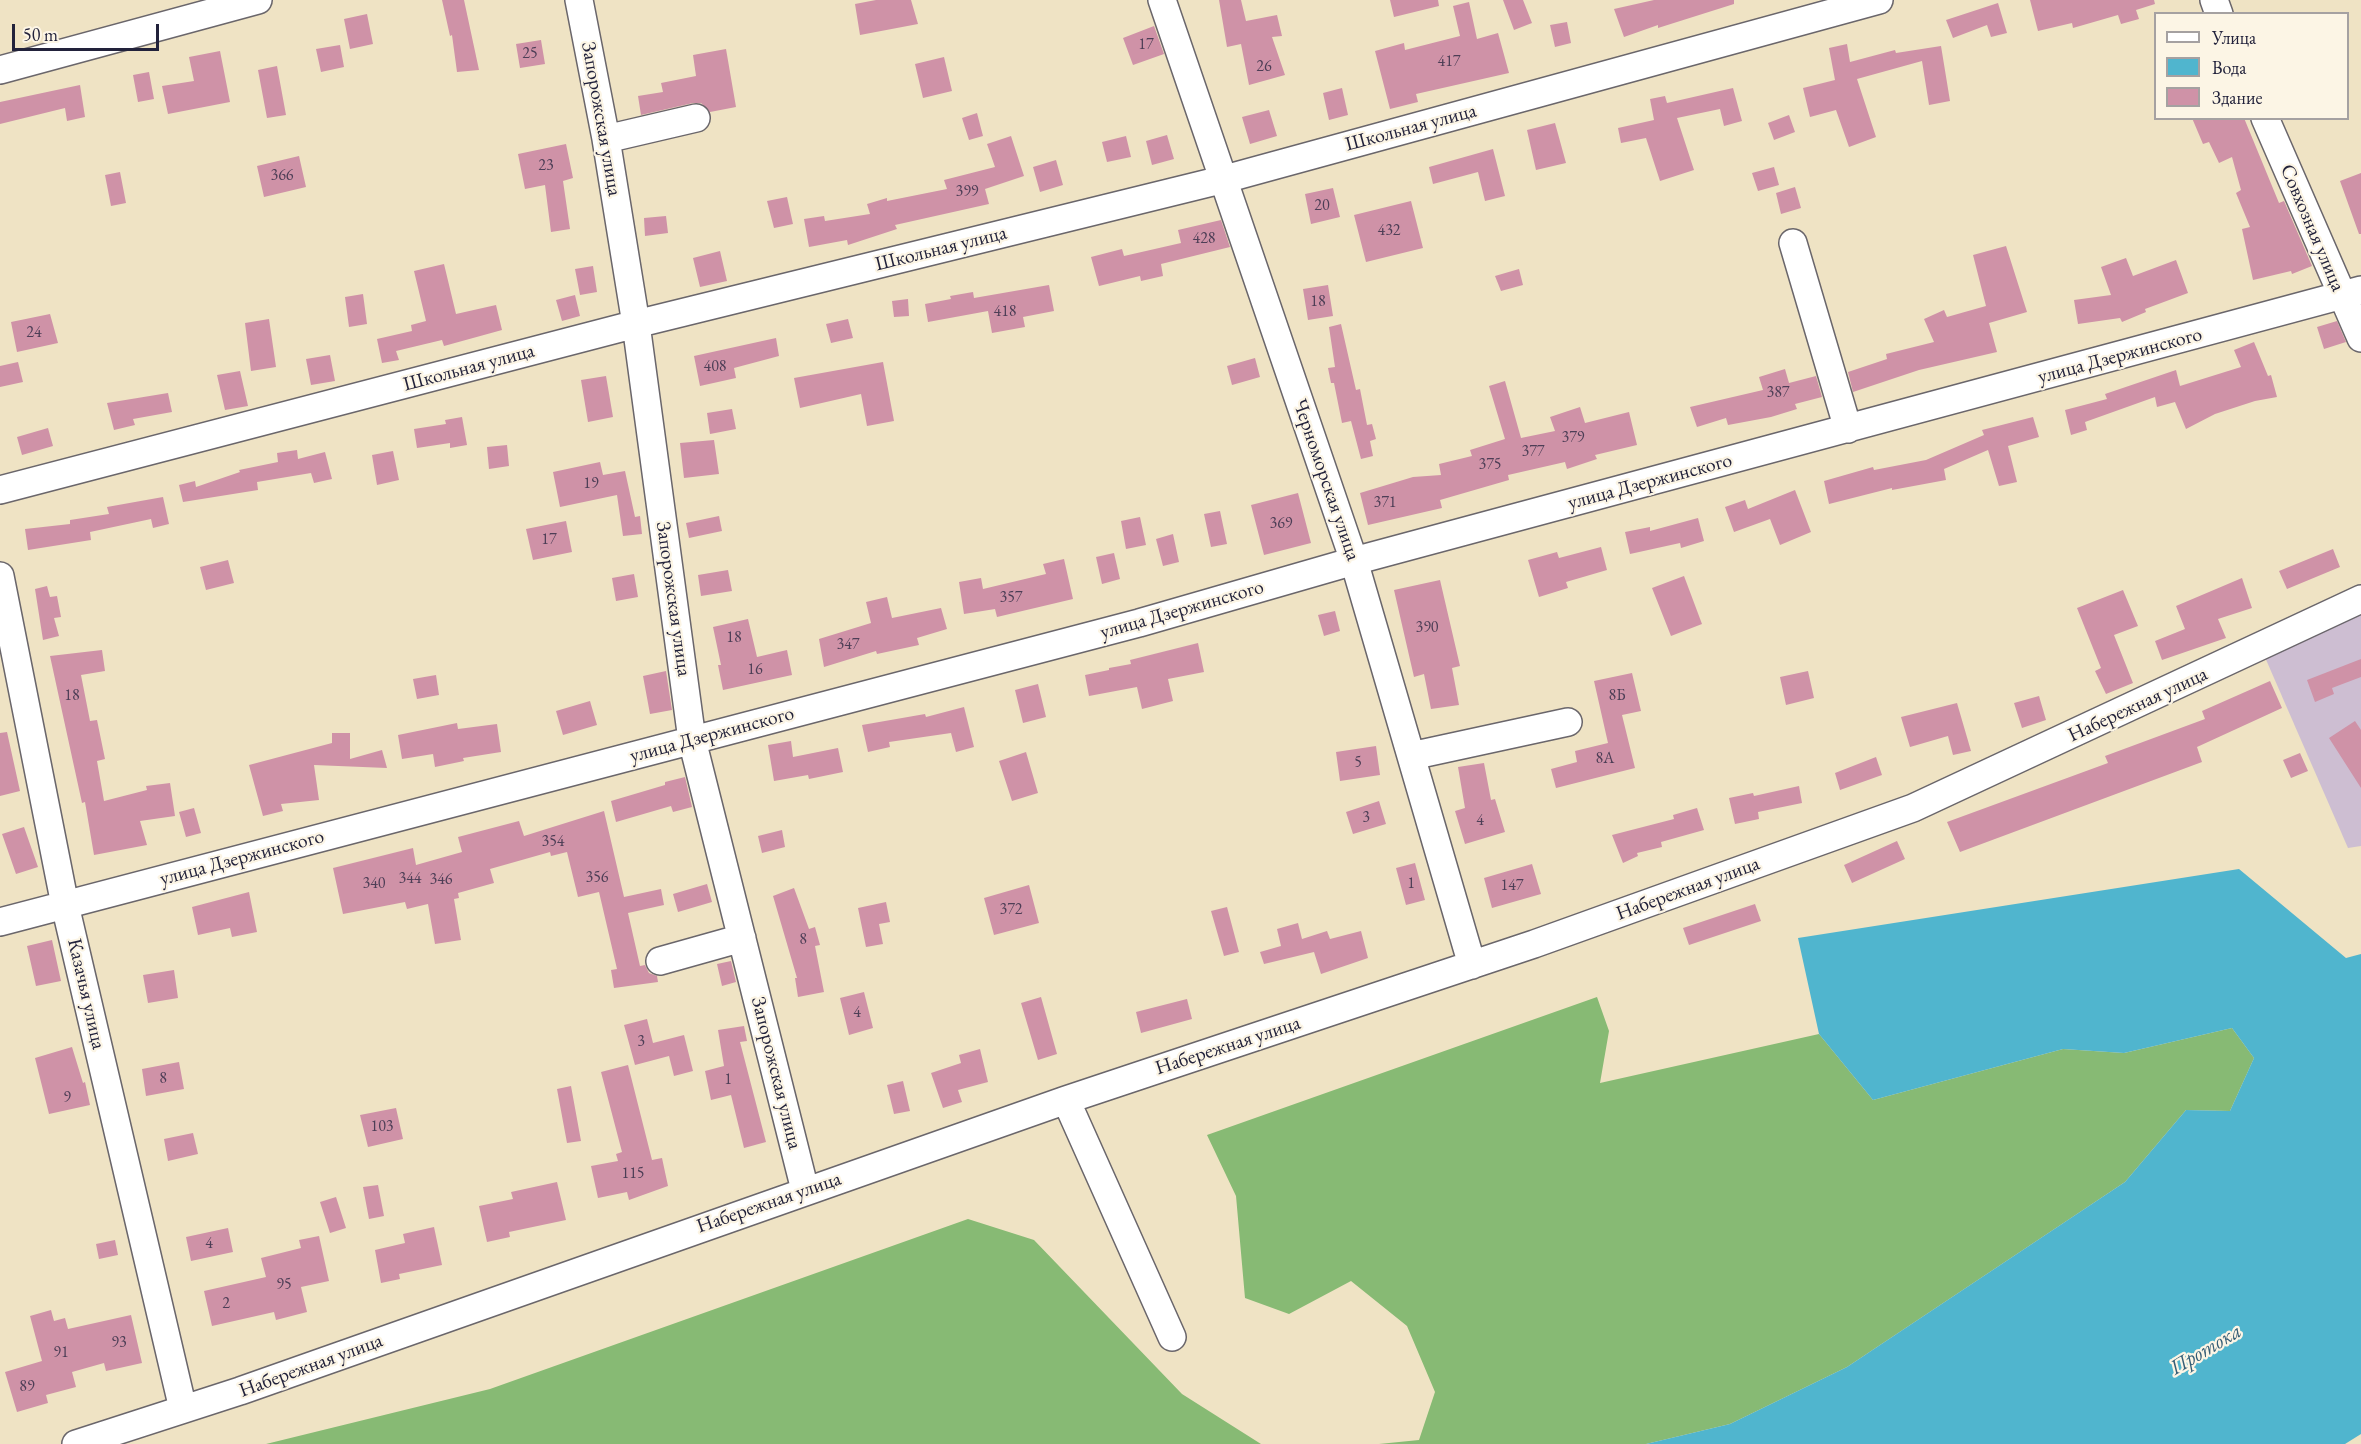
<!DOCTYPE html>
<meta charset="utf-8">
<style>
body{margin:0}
#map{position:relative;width:2361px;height:1444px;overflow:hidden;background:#efe3c4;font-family:"EB Garamond",serif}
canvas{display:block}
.legend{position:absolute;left:2154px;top:12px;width:195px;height:108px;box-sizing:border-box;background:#fcf5e5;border:2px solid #a5a1a1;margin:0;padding:8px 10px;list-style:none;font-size:18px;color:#22223b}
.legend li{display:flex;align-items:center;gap:12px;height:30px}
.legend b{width:30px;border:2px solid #a5a1a1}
.scale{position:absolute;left:12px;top:24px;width:147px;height:27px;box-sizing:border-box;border:3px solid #22223b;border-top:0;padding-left:8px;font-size:18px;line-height:21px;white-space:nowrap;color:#22223b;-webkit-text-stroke:4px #fcf5e5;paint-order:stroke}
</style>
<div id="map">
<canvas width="2361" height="1444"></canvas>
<ul class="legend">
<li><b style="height:8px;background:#fff"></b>Улица</li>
<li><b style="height:16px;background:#50b5ce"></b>Вода</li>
<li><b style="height:16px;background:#cf92a7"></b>Здание</li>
</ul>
<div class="scale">50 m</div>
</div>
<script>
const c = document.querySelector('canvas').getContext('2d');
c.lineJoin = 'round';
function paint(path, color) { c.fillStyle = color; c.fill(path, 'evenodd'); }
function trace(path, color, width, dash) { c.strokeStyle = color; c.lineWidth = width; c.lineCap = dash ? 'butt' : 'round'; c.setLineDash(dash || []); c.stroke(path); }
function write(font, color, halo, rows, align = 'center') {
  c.font = font + ' "EB Garamond",serif'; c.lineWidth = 4.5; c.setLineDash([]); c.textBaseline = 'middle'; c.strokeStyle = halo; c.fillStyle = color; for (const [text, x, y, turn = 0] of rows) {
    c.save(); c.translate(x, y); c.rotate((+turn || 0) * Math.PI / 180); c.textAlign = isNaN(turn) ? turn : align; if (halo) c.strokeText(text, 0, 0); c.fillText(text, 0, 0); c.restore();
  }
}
paint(new Path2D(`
 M2361,609V846L2348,848L2264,655Z`), '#cdbed2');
paint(new Path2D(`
 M1597,997L1609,1031L1600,1083L1819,1034L1873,1100L2063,1049L2124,1053L2232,1028L2254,1058L2230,1111L2186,1110L2125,1182L1847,1367L1730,1424L1646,1444H1379L1419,1440L1435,1392L1407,1326L1351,1281L1289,1314L1245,1298L1236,1196L1207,1135Z
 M968,1219L1034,1240L1182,1394L1261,1444H266L490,1389Z`), '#87ba74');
paint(new Path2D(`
 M2239,869L2346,958L2361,954V1434L2345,1444H1646L1730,1424L1847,1367L2125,1182L2186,1110L2230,1111L2254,1058L2232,1028L2124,1053L2063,1049L1873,1100L1819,1034L1798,938Z`), '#50b5ce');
paint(new Path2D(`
 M442,0H464L479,70L457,72L452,35L450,36Z
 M876,0H911L918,24L860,35L855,4Z
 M1219,0H1241L1246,21L1277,15L1282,36L1272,37L1285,75L1249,85L1241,44L1227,47Z
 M1390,0H1438L1439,6L1394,17Z
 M1503,0H1523L1532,23L1514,30Z
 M1654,0H1734V4L1658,28V25L1624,37L1614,9Z
 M2030,0H2154L2155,4L2136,10L2139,19L2121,24L2118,15L2073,28L2072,23L2038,31Z
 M1469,2L1477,39L1498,33L1509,73L1416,94L1418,102L1390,109L1375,51L1404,43L1405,50L1460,36L1453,6Z
 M1998,3L2007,33L1991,37L1987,25L1953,38L1946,20Z
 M367,14L373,44L350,49L344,19Z
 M1567,22L1571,43L1555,47L1550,25Z
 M1154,26L1164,54L1133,65L1123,38Z
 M541,40L545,64L520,68L516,44Z
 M1847,44L1850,62L1895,50L1896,53L1941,46L1950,101L1929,105L1922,61L1857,79L1876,137L1849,147L1836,110L1810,117L1803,88L1835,80L1829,48Z
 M340,45L344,67L321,72L316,49Z
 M726,49L736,107L710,112L701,103H693L641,115L638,96L663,92L661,83L696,76L693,55Z
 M220,51L230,102L168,114L162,86L194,81L189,57Z
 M944,57L952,91L923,98L915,64Z
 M277,66L286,115L267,118L258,70Z
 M149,72L154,99L138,102L133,75Z
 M80,85L85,117L67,121L65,108L0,124V102Z
 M1342,88L1348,115L1329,120L1323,93Z
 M1733,88L1742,121L1724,126L1720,109L1677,118L1694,170L1660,181L1646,138L1621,143L1618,128L1654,120L1650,99L1665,96L1667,103Z
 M1269,110L1277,136L1250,144L1242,117Z
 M977,113L983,136L969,140L962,118Z
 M1789,115L1795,132L1774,140L1768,123Z
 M2192,118H2244L2279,203L2284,201L2312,266L2292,274L2291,271L2253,280L2242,229L2250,227L2236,193L2241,190L2232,157L2219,163L2209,142L2203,144Z
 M1555,123L1566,163L1536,170L1527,130Z
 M1167,135L1174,159L1152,165L1146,141Z
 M1011,136L1024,176L985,189L989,204L895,225L897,229L848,245L847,240L809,247L804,219L824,216L825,221L870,214L867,204L887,198V201L947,189L944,180L995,167L987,144Z
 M1126,136L1131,157L1107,162L1102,142Z
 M566,144L573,178L563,181L570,229L551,232L545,185L525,189L518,154Z
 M1493,149L1505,196L1485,201L1478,172L1433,184L1429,167Z
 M299,156L306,187L264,197L257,166Z
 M1056,160L1063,185L1040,192L1033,167Z
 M1774,167L1779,185L1758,191L1752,173Z
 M120,172L126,203L111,206L105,175Z
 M2361,173V234H2359L2340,181Z
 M1795,187L1801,208L1781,214L1776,193Z
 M1333,188L1340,217L1311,224L1305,194Z
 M787,197L793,224L774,228L767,201Z
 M1411,201L1423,248L1366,262L1354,215Z
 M666,216L668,233L645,236L644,218Z
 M1221,220L1230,247L1161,264L1163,276L1141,281L1140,276L1099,286L1091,257L1122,249L1124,256L1181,243L1178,230Z
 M2006,246L2027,312L1989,323L1997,352L1919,370L1853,392L1848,372L1887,359L1886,354L1934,342L1924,319L1944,310L1947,317L1986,306L1973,255Z
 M720,251L727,281L700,287L693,258Z
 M2126,258L2133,276L2176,260L2188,293L2145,309L2146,312L2122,322L2120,318L2078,324L2074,300L2111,295L2101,267Z
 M444,264L456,314L496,305L502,330L444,346L442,340L396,351L399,360L382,363L377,339L412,331L411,325L426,321L414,271Z
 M593,266L597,292L580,295L575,269Z
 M1519,269L1523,285L1501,291L1495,276Z
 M1049,285L1054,311L1023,317L1025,327L992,333L988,311L928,322L925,304L951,299L950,296L973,292L974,298Z
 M1328,285L1333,316L1308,320L1303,289Z
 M363,294L367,324L349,327L345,297Z
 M575,295L580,316L562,321L556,300Z
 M908,299L909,316L894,317L892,301Z
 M50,314L58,343L17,352L11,322Z
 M269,319L276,367L251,371L245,323Z
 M848,319L853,338L831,343L826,324Z
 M2337,321L2346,342L2324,349L2317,327Z
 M1341,324L1356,390L1360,389L1367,425L1372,424L1376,439L1370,441L1373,456L1361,459L1351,421L1342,423L1334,383H1331L1328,368L1335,367L1329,327Z
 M776,338L779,356L734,368L736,378L700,386L694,356Z
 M2254,342L2268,376L2271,375L2277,397L2255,401L2215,414L2186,429L2175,402L2157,407L2155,397L2085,422L2087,430L2071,435L2065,410L2107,399L2105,394L2176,370L2180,386L2241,367L2234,350Z
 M330,355L335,381L311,385L306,359Z
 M1255,358L1260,377L1232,385L1227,366Z
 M18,362L23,382L0,387V366Z
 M883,362L894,421L867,426L861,394L800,408L794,378Z
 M1785,369L1789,383L1816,376L1822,397L1795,404L1797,409L1771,417L1728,425L1726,418L1697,427L1690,407L1763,390L1759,377Z
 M240,371L248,406L225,410L217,375Z
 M606,376L613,417L588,422L581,380Z
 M1505,381L1521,438L1555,431L1550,417L1580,407L1585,423L1629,412L1637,445L1595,455L1597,459L1567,469L1565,462L1508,475L1509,480L1440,500L1442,508L1368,525L1360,493L1413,477L1441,475L1439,464L1472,456L1470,450L1505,439L1489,386Z
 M168,393L172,412L133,419L135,425L114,430L107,403Z
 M732,409L736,429L710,434L707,413Z
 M462,417L467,445L450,448V443L417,448L414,429L446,424L445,420Z
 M2033,417L2039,437L2008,446L2017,482L1999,486L1988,450L1944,469L1946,480L1892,490V488L1829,504L1824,481L1873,467L1874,470L1926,460L1984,435L1982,430Z
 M48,428L53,446L22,455L17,437Z
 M714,440L719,474L684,478L680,443Z
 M507,445L509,466L489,469L487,447Z
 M297,450L298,459L325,452L332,479L314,483L311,473L257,482L258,490L183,502L179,485L195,481L196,487L240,472L239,470L278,462L277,453Z
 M393,451L399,480L377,485L372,455Z
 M600,462L603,475L625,471L635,517L640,516L642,534L623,536L617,495L560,507L553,472Z
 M1795,490L1811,532L1780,545L1770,519L1734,532L1725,507L1745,500L1748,509Z
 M1298,493L1311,543L1264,555L1251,505Z
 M163,497L169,524L153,528L151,519L90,532L91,540L28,550L25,529L70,524V520L109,514L107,507Z
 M1220,511L1227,544L1211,547L1204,514Z
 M719,516L722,531L689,538L686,523Z
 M1140,517L1146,545L1126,549L1121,521Z
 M1698,518L1704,541L1681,548L1680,543L1630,554L1625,532L1650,527V531Z
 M566,521L572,552L533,560L526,529Z
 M1173,534L1179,562L1163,566L1156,539Z
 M1601,547L1607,570L1566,582L1568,588L1539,597L1528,560L1557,552L1559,558Z
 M2333,549L2340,567L2287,589L2279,571Z
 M1114,553L1120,579L1102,584L1096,557Z
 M1064,559L1073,599L997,617L995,609L964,614L959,582L981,578L983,589L1046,574L1043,564Z
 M228,560L234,583L206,590L200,567Z
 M728,570L732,591L701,596L698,575Z
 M634,574L638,597L616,601L612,578Z
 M1684,576L1702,624L1671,636L1652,588Z
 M2242,578L2252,608L2218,619L2226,638L2162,660L2155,641L2185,629L2176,606Z
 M1440,580L1460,666L1452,668L1459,705L1431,709L1424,674L1414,677L1394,590Z
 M47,586L50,597L57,596L61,617L54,618L59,636L43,640L35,589Z
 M2123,590L2138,626L2114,635L2133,683L2106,694L2095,671L2101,668L2077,608Z
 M887,597L892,618L941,608L947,629L917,638L919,645L877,654L876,651L824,667L819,639L871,623L866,602Z
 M1335,611L1340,631L1324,636L1318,615Z
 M748,619L757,657L787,650L792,675L723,690L718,665H721L713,627Z
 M1198,643L1204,672L1168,679L1173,701L1142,709L1137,687L1089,696L1085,675L1109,670V668L1131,664L1130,660Z
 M102,650L105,671L81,675L90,721L97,720L105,759L97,761L104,801L147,790L146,786L170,783L175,816L140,821L147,845L94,855L85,802L82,803L50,656Z
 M2361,659V677L2332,688L2334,694L2315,702L2307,680Z
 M666,671L672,710L650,714L643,676Z
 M1808,671L1814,698L1786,705L1780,677Z
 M1632,673L1641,711L1622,715L1635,768L1556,788L1551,769L1577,762L1575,751L1608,743L1594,681Z
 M436,675L439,695L417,699L413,679Z
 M2270,681L2282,708L2197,747L2202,762L1960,852L1947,822L2108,763L2105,756L2205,719L2202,711Z
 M1038,684L1046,717L1023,723L1015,690Z
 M2039,696L2046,720L2022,728L2014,703Z
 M590,701L597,725L563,735L556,711Z
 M1957,703L1971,751L1953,755L1948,736L1910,747L1901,717Z
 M964,707L974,747L956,752L951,733L889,742L890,747L868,752L862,725L925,714L926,717Z
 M2355,721L2361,730V788L2329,738Z
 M457,723L458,729L497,724L501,752L463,758L464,761L435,767L433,754L402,759L398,735Z
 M7,732L20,791L0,796V733Z
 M332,733H350V759L382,750L387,768L314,765L319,800L281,804L283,811L263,816L249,765L332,743Z
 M791,741L793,757L838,748L843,772L809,779L808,775L774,781L768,745Z
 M1376,746L1380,775L1340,781L1336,752Z
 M1026,752L1038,793L1012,801L999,761Z
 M2300,753L2308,771L2291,778L2283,760Z
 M1876,757L1882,775L1840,790L1835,773Z
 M1484,763L1491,800L1495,799L1505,832L1465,844L1455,811L1465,808L1458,767Z
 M685,777L692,807L673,812L671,806L616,822L611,801L665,785V782Z
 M1799,786L1802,803L1758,812L1759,819L1735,824L1729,798L1753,793L1754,796Z
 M1379,801L1386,824L1353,834L1346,812Z
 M194,808L201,833L186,837L179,812Z
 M1697,808L1704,830L1661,842L1662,847L1637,853L1638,856L1623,863L1612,835L1674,819L1673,815Z
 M604,811L624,897L661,889L664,905L628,913L640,966L645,965L649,973L657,976L658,982L614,988L611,970L617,969L599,892L578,897L567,852L551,856L550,852L490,869L494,883L458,893L459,898L454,899L461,940L435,944L428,904L407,909L405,902L343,914L333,868L413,848L416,865L462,852L458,837L519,821L524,836Z
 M24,827L38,867L16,874L2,834Z
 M782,830L785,847L762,853L758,836Z
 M1897,841L1905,859L1852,883L1844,865Z
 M1415,863L1425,900L1406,905L1396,868Z
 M1532,864L1541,894L1492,908L1484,878Z
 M707,884L712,902L678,912L673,894Z
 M1029,885L1039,923L994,935L984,898Z
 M794,888L809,929L815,927L820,945L815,946L824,992L798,997L795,978H797L773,896Z
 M249,892L257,932L232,937L230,928L198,935L192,907Z
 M886,902L890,922L879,924L883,944L866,947L858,908Z
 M1755,904L1761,921L1689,945L1683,928Z
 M1227,907L1239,952L1224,956L1211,911Z
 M1298,923L1302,939L1327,931L1330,939L1361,931L1368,958L1321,974L1314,952L1264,964L1260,952L1281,946L1277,929Z
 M52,940L61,981L36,986L27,946Z
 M731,961L736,982L722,986L717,964Z
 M174,970L178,998L148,1003L143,975Z
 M864,992L873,1028L849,1035L840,998Z
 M1041,997L1057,1054L1038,1060L1021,1003Z
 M1187,999L1192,1019L1141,1033L1136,1012Z
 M647,1019L653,1043L684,1035L693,1071L674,1076L669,1056L635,1065L624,1025Z
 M744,1026L747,1041L740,1042L766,1142L744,1148L731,1095L711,1100L705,1071L724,1066L718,1030Z
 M72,1047L83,1083L85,1082L90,1105L49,1114L35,1058Z
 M980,1049L988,1082L958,1090L962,1102L943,1108L931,1073L961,1063L959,1055Z
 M179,1062L184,1089L146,1096L142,1069Z
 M628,1065L652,1160L662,1158L668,1186L629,1200L627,1192L598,1198L591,1166L618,1161L616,1154L622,1152L601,1072Z
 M903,1081L910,1111L894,1114L887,1085Z
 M571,1086L581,1141L567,1143L557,1089Z
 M396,1108L403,1139L368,1147L360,1115Z
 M193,1133L198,1154L168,1161L164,1139Z
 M557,1182L566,1220L509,1232L510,1237L487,1242L479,1206L513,1199L511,1192Z
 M378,1185L384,1216L369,1219L363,1187Z
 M336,1197L346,1228L330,1233L320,1202Z
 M434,1227L442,1265L399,1274L400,1279L381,1283L375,1250L405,1243L403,1234Z
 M228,1228L233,1252L191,1261L186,1237Z
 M319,1236L329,1281L301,1287L307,1312L276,1320L274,1312L212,1326L204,1291L266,1277L261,1258L301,1248L299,1240Z
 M115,1240L118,1255L99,1259L96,1244Z
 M51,1310L54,1321L65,1318L68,1329L131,1315L142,1363L106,1371L104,1363L72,1372L76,1387L46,1395L48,1403L17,1412L5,1372L42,1361L30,1316Z`), '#cf92a7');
const minor = new Path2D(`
 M579,0L606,139L636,324L692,740L805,1190
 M1162,0L1354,561L1472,965
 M2214,0L2219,14
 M0,70L258,0
 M2265,118L2361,338
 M606,139L696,118
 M1793,243L1848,429
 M0,490L636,324L1225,179L1879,0
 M0,576L65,905L183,1409
 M1411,756L1568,722
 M0,922L1139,623L1354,561L2361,290
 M660,961L742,938
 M1066,1100L1172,1337
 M76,1444L240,1391L1066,1100L1534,944L1913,808L2361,599`);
trace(minor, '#6a666b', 30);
trace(minor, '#fff', 27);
write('16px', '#4d3e56', null, [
 ["17",1146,45],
 ["25",530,54],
 ["417",1449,62],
 ["26",1264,67],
 ["23",546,166],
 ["366",282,176],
 ["399",967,192],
 ["20",1322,206],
 ["432",1389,231],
 ["428",1204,239],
 ["18",1318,302],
 ["418",1005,312],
 ["24",34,333],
 ["408",715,367],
 ["387",1778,393],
 ["379",1573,438],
 ["377",1533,452],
 ["375",1490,465],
 ["19",591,484],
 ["371",1385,503],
 ["369",1281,524],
 ["17",549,540],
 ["357",1011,598],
 ["390",1427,628],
 ["18",734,638],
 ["347",848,645],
 ["16",755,670],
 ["18",72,696],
 ["8Б",1617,696],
 ["8А",1605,759],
 ["5",1358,763],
 ["3",1366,818],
 ["4",1480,821],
 ["354",553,842],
 ["356",597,878],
 ["344",410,879],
 ["346",441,880],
 ["340",374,884],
 ["1",1411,884],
 ["147",1512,886],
 ["372",1011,910],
 ["8",803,940],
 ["4",857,1013],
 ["3",641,1042],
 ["8",163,1079],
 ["1",728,1080],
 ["9",67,1098],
 ["103",382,1127],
 ["115",633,1174],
 ["4",209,1244],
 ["95",284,1285],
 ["2",226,1304],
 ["93",119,1343],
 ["91",61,1353],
 ["89",27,1387]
]);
write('20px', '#22223b', '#fcf5e5', [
 ["Запорожская улица",601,119,80],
 ["Школьная улица",1411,128,-15],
 ["Совхозная улица",2312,228,67],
 ["Школьная улица",941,249,-14],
 ["улица Дзержинского",2120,356,-15],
 ["Школьная улица",469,368,-15],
 ["Черноморская улица",1326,480,71],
 ["улица Дзержинского",1650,482,-15],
 ["Запорожская улица",673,599,82],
 ["улица Дзержинского",1182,610,-16],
 ["Набережная улица",2138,705,-25],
 ["улица Дзержинского",712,735,-15],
 ["улица Дзержинского",242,858,-15],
 ["Набережная улица",1688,889,-20],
 ["Казачья улица",86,994,77],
 ["Набережная улица",1228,1046,-18],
 ["Запорожская улица",776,1073,76],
 ["Набережная улица",769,1203,-19],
 ["Набережная улица",311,1366,-20]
]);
write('italic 21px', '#345d76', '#fcf5e5', [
 ["Протока",2206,1350,-31]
]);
</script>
